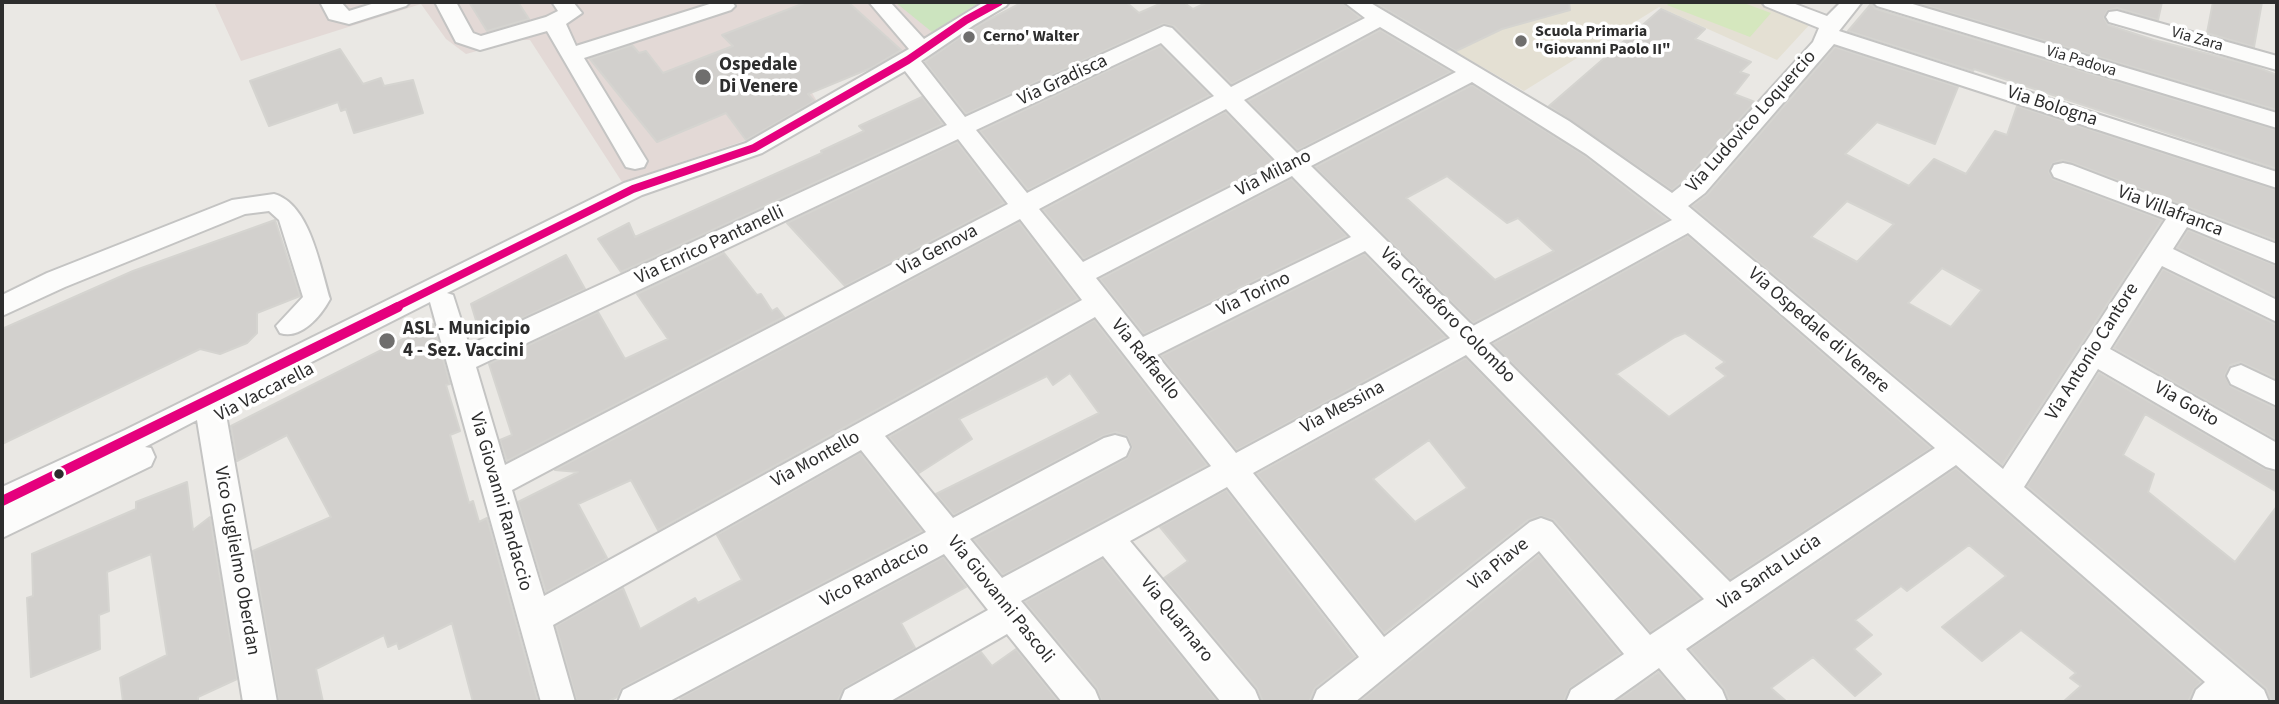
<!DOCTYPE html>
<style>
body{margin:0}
#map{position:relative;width:2279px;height:704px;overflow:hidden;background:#eae8e4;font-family:"Source Sans 3",sans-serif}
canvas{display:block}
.frame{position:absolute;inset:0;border:4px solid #2d2d2d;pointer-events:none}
</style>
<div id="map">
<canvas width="2279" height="704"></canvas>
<div class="frame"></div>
</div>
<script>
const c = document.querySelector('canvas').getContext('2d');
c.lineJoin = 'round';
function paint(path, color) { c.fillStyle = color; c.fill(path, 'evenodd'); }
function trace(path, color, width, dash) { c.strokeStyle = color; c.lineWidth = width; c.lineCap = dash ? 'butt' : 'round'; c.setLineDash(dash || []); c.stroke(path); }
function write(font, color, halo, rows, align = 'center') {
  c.font = font + ' "Source Sans 3",sans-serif'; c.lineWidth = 7; c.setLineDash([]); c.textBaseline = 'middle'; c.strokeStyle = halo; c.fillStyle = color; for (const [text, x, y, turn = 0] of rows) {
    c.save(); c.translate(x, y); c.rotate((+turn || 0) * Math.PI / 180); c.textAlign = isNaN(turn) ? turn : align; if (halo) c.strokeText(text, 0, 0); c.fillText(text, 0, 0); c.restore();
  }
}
paint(new Path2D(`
 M1422,2H1758L1812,22L1777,60L1659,7L1524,91L1404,22Z`), '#e4e0d3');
paint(new Path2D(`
 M214,2H980L932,32L903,55L812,93L818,103L747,140L622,182L530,40H517L466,54L446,39L421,4L241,61Z`), '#e3d9d6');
paint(new Path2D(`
 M895,2H980L932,32Z`), '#cce4bf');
paint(new Path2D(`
 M1670,2H1741L1771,13L1750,37L1667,5Z`), '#d5e7be');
const building = new Path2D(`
 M469,2H518L529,19L487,31Z
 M807,2H848L901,50L871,68L808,94L814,101L746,140L726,113L657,142L590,59L632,45L639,53L646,51L663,73L733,46L722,35Z
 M1023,2H1126L1139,13L1164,2H1183L1193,9L1208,2H1342L1360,18L1232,84L1174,26L1163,24L966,114L925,62L975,27Z
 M1374,2H1569L1570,10L1502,29L1456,51Z
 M1914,2H2162L2158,20L2117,8L2107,11L2104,18L2108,25L2154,40L2251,65L2277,75V110Z
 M2213,2H2262L2254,47L2207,33Z
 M1871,4L1876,9L2277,130V169L1974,69L1973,71L1848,31Z
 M1661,9L1705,29L1695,39L1751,62L1740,72L1749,75L1734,94L1755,102L1685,179L1672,190L1549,106Z
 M1380,30L1451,72L1298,150L1248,101Z
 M1160,46L1210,95L1028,190L980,131Z
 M1835,47L1958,87L1935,144L1877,122L1845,154L1909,186L1934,159L1966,174L1995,131L2007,135L2017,106L2277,190V241L2073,163L2062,160L2052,164L2049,172L2053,179L2162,220L2002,465L1692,206L1707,195ZM1847,201L1894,224L1857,262L1811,237ZM1942,268L1982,290L1951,327L1908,303Z
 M340,49L363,84L381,78L384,86L413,80L423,113L354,133L346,109L341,111L338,102L269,126L250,81Z
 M1472,85L1585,156L1667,220L1473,323L1315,167ZM1447,176L1507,223L1518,218L1554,251L1495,280L1406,198Z
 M922,97L943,124L621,272L598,239L629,223L635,237L822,153L821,151L864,131L859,126Z
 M1225,112L1274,162L1084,259L1043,210Z
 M957,142L1004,203L845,286L787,223Z
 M1291,179L1347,236L1144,334L1100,279Z
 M275,220L300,296L257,313V333L247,343L220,354L200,349L2,444V329L133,271Z
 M1019,222L1078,299L658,530L631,480L578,504L607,558L546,592L518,502L578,472L555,470Z
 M2188,230L2277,266V297L2177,248Z
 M1688,236L1931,448L1730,579L1493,344ZM1685,333L1725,362L1716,368L1726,376L1669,417L1616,374L1675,337Z
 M724,253L757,295L761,294L772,311L777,308L784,317L507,461L500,440L512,435L489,364L598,312L625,359L668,339L637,294Z
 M1364,254L1446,337L1237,450L1161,356Z
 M566,255L585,289L481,337L471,304Z
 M2163,269L2277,325V379L2240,362L2230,365L2225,375L2230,386L2277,409V440L2114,348Z
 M1094,320L1207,465L1003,575L974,540L1127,458L1132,448L1128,437L1116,432L1103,436L954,515L936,494L1099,413L1070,373L1053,385L1047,376L959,419L972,439L919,473L889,437Z
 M433,324L450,384L446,385L460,431L450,435L469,503L473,501L479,522L487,518L538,702H473L452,623L399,649L397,643L388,647L384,635L316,669L323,702H279L253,551L331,517L287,435L237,461L231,426Z
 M1466,358L1700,599L1650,632L1554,520L1540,516L1528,520L1384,633L1257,474ZM1429,440L1467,488L1415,522L1373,479Z
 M2099,373L2265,469L2277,472V492L2145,414L2123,455L2154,474L2148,492L2235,562L2277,506V702H2272L2266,688L2027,486Z
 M860,453L922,531L622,688L617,697L607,702H577L556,626L623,588L640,629L695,598L698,603L742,580L717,535Z
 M1956,468L2201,682L2194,689L2188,702H2063L2081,686L2070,678L2076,673L2021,630L1982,661L1942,627L2006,576L1969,545L1907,591L1901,586L1855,620L1872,635L1854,649L1881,674L1855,696L1813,657L1771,688L1787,702H1730L1724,688L1690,649Z
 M187,482L193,530L210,517L237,679L198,697V702H123L120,678L167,655L151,554L107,572L109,611L99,615L100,649L31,677L27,598L33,596L32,554L136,509V502Z
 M1226,490L1355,657L1315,688L1309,702H1263L1257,688L1164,578L1188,561L1160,527Z
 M1539,555L1620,653L1570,688L1563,702H1359Z
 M943,557L966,587L901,623L915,648L844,688L837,702H682L680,698Z
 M1102,559L1218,702H1102L1097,688L1025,602Z
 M1016,649L1059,702H894L981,652L992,666Z
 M1659,672L1685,702H1615Z`);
paint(building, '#d2d0cd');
trace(building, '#d5d4d0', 2);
const minor = new Path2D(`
 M320,2H341L349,11L378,2H410L406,6L349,24L329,19Z
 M435,2H456L473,33L481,36L546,17L558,11L552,2H573L582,13L566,24L576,46L716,2H732L735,6L731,10L584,58L647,161L644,167L635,169L626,167L547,31L480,50L456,42Z
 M869,2H890L924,39L984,2H1009L1006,6L974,25L921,61L965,117L1164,26L1172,28L1231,87L1365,18L1344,2H1369L1569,121L1672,193L1687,181L1813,42L1819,28L1765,6L1762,2H1790L1827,16L1841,2H1862L1839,31L2277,172V188L1834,44L1705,193L1688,206L2003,469L2166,219L2054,177L2051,171L2054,165L2063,163L2072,165L2277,244V264L2187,227L2173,249L2277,300V322L2162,266L2110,349L2277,443V470L2266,467L2098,369L2024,487L2264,690L2269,702H2191L2196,690L2205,682L1956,465L1686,649L1722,690L1727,702H1688L1659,668L1611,702H1566L1571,690L1624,654L1539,551L1355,702H1312L1317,690L1359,657L1227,487L1130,541L1255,690L1260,702H1221L1103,556L1021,601L1095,690L1100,702H1062L1007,634L889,702H840L845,690L988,610L944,554L668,702H618L623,690L926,532L861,450L553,625L575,702H541L430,302L217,410L222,412L227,420L277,702H243L197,420L145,447L151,448L155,457L151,466L2,538V487L125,430L624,183L746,143L909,49ZM1380,27L1456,72L1297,153L1244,100ZM1161,43L1214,96L1027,193L976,130ZM905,71L947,125L469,345L453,295L447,293L642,195L762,153ZM1472,82L1586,154L1672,220L1473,326L1311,166ZM1226,109L1278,163L1083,262L1039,209ZM958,139L1008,204L505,465L476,367ZM1292,176L1351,237L1143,337L1096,278ZM1020,219L1082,300L544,596L512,490ZM1688,233L1935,448L1730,582L1489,343ZM1365,251L1450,338L1236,453L1157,355ZM1095,317L1211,466L1002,578L970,539L1126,456L1130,447L1126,438L1115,435L1104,438L953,518L885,436ZM1466,355L1704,599L1650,635L1552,522L1541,518L1530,522L1384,637L1253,473Z
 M1873,2H1906L2277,113V128L1877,6Z
 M2117,11L2277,56V70L2109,22L2106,17L2109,12Z
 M274,194C310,204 320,267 330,299C321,316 301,340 280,333L276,326L303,297L279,220L269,211L245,214L65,287L2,316V295L47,273L232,200Z
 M2241,365L2277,382V406L2231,384L2227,376L2231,368Z`);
trace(minor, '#c4c4c3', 4);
paint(minor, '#fcfcfb');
trace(new Path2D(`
 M394,308L633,189L754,148L908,60L966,20L999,2`), '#e5007d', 8);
trace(new Path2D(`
 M2,501L398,307`), '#e5007d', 10);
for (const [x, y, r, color] of [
 [969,37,7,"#6f6e6d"],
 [1521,41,7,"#6f6e6d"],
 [703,77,9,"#6f6e6d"],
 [387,341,9,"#6f6e6d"],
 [59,474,6,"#2d2d2d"]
]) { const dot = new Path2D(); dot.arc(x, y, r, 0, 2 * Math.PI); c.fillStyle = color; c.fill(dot); trace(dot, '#fff', 2.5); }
write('bold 16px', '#2d2d2d', '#fff', [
 ["Scuola Primaria",1535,32],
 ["\"Giovanni Paolo II\"",1535,50],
 ["Cerno' Walter",983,37]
], 'left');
write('16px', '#2d2d2d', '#fff', [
 ["Via Zara",2197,40,16],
 ["Via Padova",2081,62,17]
]);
write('bold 19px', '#2d2d2d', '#fff', [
 ["Ospedale",719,66],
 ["Di Venere",719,88],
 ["ASL - Municipio",403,330],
 ["4 - Sez. Vaccini",403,352]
], 'left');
write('19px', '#2d2d2d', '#fff', [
 ["Via Gradisca",1063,81,-25],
 ["Via Bologna",2052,107,18],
 ["Via Ludovico Loquercio",1752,122,-48],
 ["Via Milano",1274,174,-27],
 ["Via Villafranca",2170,212,21],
 ["Via Enrico Pantanelli",710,246,-25],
 ["Via Genova",938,251,-28],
 ["Via Torino",1254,295,-26],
 ["Via Cristoforo Colombo",1447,316,45],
 ["Via Ospedale di Venere",1818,331,41],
 ["Via Antonio Cantore",2093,352,-58],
 ["Via Raffaello",1145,360,51],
 ["Via Vaccarella",265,393,-27],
 ["Via Goito",2186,405,30],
 ["Via Messina",1343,408,-28],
 ["Via Montello",816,460,-29],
 ["Via Giovanni Randaccio",500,502,74],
 ["Vico Guglielmo Oberdan",236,561,80],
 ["Via Piave",1499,565,-39],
 ["Via Santa Lucia",1770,573,-34],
 ["Vico Randaccio",875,575,-28],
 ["Via Giovanni Pascoli",1000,600,51],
 ["Via Quarnaro",1176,620,51]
]);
</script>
